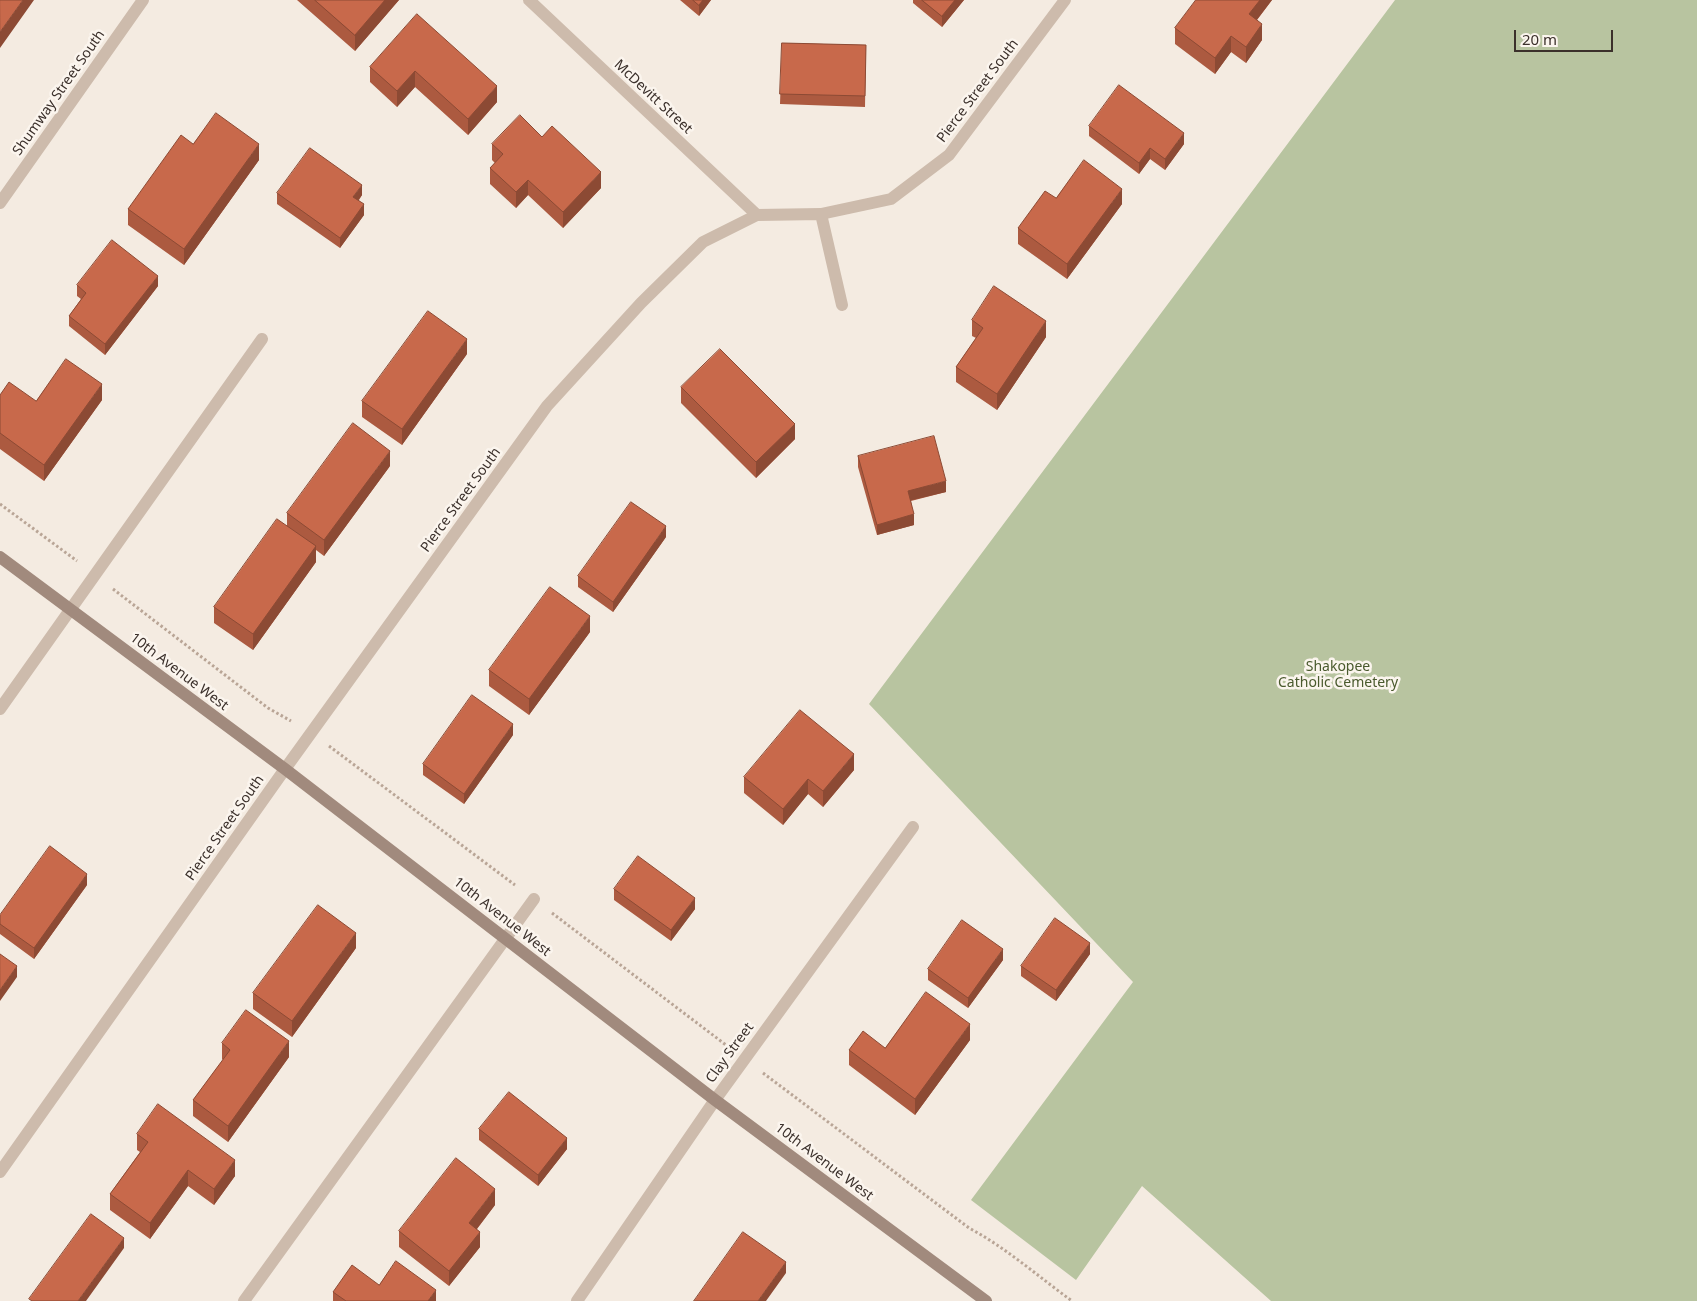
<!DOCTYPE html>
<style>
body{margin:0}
#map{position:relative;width:1697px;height:1301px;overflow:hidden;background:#f4ebe1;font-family:"Noto Sans",sans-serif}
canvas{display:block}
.scale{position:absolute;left:1514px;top:30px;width:99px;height:22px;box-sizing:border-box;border:2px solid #3b302b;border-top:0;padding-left:6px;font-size:15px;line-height:18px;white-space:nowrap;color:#3b302b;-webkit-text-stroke:4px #fbf5ee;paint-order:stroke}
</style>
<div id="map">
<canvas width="1697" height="1301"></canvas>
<div class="scale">20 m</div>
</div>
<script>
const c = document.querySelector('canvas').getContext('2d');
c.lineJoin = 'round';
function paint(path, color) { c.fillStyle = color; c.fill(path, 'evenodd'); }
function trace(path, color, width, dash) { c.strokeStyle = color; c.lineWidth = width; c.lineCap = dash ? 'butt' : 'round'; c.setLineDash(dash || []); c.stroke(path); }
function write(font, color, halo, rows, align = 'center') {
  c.font = font + ' "Noto Sans",sans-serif'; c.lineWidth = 5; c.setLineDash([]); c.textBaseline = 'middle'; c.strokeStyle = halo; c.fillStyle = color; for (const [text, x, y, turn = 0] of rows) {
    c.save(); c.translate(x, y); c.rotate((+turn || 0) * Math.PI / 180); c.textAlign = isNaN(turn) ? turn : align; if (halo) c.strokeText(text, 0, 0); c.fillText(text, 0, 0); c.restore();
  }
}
paint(new Path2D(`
 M1395,0H1697V1301H1271L1142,1186L1076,1280L971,1200L1133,982L869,704Z`), '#b8c4a0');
trace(new Path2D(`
 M0,504L77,561
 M113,589L268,708L291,721
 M329,746L515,885
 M552,913L726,1045
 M763,1073L969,1228C1005,1247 1039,1277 1072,1301`), '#b9a596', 3, [2.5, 2.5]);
trace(new Path2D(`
 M0,709L262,339
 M244,1301L534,899`), '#cdbbac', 12);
trace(new Path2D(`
 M529,0L757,215
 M0,203L143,0
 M821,214L842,305
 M0,1172L285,769L547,406L641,303L703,242L757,215L821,214L891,199L949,155L1065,0
 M577,1301L715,1100L913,827`), '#cdbbac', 12);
trace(new Path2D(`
 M0,557L285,769L715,1100L986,1301`), '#a18a7d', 12);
paint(new Path2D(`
 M297,0H399L355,51Z
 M680,0H711L699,16Z
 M913,0H964L942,27L913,3Z
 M1196,0H1272L1257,20L1262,40L1246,63L1231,52L1215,74L1175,44V28Z
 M417,14L497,102L468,135L415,87L397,107L370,82V67Z
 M782,43L866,45L865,107L780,104Z
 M1089,126L1184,144L1165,170L1150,159L1139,174L1089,136Z
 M542,137L601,188L563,228L528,195L516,208L490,184V168L495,163L492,160V144Z
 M193,144L259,160L184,265L128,225V209Z
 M277,193L362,195L359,200L364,215L340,248L277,204Z
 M1056,198L1122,204L1067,279L1018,244V228Z
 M77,285L158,286L105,355L69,326V316L81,299L77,296Z
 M972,320L1046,337L997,410L956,382V367L976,338L972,336Z
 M467,354L402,445L362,417V401Z
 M681,387L795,439L756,478L681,403Z
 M0,395L36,401L102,400L44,481L0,449Z
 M858,456L946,492L911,501L914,525L877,535L858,467Z
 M390,466L324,556L316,550V562L253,650L214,623V607L287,526V513Z
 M666,537L613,612L578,587V576Z
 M590,632L529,715L489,686V670Z
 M513,735L464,804L423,775V764Z
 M854,770L823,807L808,794L783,825L744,793V777Z
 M87,885L34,959L0,934V915Z
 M614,889L695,909L671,941L614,900Z
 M356,948L292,1037L253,1009V993Z
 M1090,954L1056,1001L1021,976V966Z
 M1003,960L968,1008L928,980V969Z
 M970,1040L915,1115L849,1065V1050L885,1048Z
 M222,1043L289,1057L228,1142L193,1116V1100L223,1060L222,1059Z
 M479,1129L567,1149L538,1186L479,1140Z
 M137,1134L235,1176L214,1205L188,1186L150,1239L110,1210V1194L140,1152L137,1150Z
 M495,1205L477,1229L480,1247L449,1286L399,1247V1231Z
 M379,1285L436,1301H333V1292Z`), '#ac5a40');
paint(new Path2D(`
 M23,0H34L0,48V32Z
 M385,0H399L355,51V35Z
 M703,0H711L699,16V5Z
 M955,0H964L942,27V16Z
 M1260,0H1272L1249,30V14Z
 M1262,24V40L1246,63V47Z
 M1231,36V52L1215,74V58Z
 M415,71V87L397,107V91Z
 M497,86V102L468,135V119Z
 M1184,133V144L1165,170V159Z
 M259,144V160L184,265V249Z
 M1150,148V159L1139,174V163Z
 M601,172V188L563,228V212Z
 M528,180V195L516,208V192Z
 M362,185V195L353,207V197Z
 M1122,189V204L1067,279V264Z
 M364,204V215L340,248V238Z
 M158,276V286L105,355V344Z
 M1046,321V337L997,410V394Z
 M467,339V354L402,445V429Z
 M102,384V400L44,481V465Z
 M795,424V439L756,478V462Z
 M390,451V466L324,556V540Z
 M946,481V492L908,501V491Z
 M914,514V525L877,535V525Z
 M666,526V537L613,612V602Z
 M316,546V562L253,650V634Z
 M590,616V632L529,715V699Z
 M513,724V735L464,804V794Z
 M854,754V770L823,807V791Z
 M808,779V794L783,825V809Z
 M87,874V885L34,959V948Z
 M695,898V909L671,941V930Z
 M356,933V948L292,1037V1021Z
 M1090,943V954L1056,1001V990Z
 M1003,949V960L968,1008V998Z
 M17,966V977L0,1001V990Z
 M970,1024V1040L915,1115V1099Z
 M289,1041V1057L228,1142V1126Z
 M567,1138V1149L538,1186V1175Z
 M235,1160V1176L214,1205V1189Z
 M188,1170V1186L150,1239V1223Z
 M495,1189V1205L469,1239V1223Z
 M480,1232V1247L449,1286V1271Z
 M124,1238V1248L86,1301H78Z
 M786,1262V1273L766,1301H758Z
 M436,1290V1301H428Z`), '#8c4a34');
const building = new Path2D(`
 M0,0H23L0,32Z
 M315,0H385L355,35Z
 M693,0H703L699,5Z
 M922,0H955L942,16Z
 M1196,0H1260L1249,14L1262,24L1246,47L1231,36L1215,58L1175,28Z
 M417,14L497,86L468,119L415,71L397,91L370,67Z
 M782,43L866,45L865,96L780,94Z
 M1119,85L1184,133L1165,159L1150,148L1139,163L1089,126Z
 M216,113L259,144L184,249L128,209L181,135L193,144Z
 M520,115L542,137L552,126L601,172L563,212L528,180L516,192L490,168L503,154L492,144Z
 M310,148L362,185L353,197L364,204L340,238L277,193Z
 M1084,160L1122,189L1067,264L1018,228L1045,191L1056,198Z
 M112,240L158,276L105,344L69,316L86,293L77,285Z
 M994,286L1046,321L997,394L956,367L983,328L972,320Z
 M428,311L467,339L402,429L362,401Z
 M720,349L795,424L756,462L681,387Z
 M66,359L102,384L44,465L0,433V395L9,382L36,401Z
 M353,423L390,451L324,540L287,513Z
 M934,436L946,481L908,491L914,514L877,525L858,456Z
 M631,502L666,526L613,602L578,576Z
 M277,519L316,546L253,634L214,607Z
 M550,587L590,616L529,699L489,670Z
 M472,695L513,724L464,794L423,764Z
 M800,710L854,754L823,791L808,779L783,809L744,777Z
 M50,846L87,874L34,948L0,924V915Z
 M638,856L695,898L671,930L614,889Z
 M318,905L356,933L292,1021L253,993Z
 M1055,918L1090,943L1056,990L1021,966Z
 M962,920L1003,949L968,998L928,969Z
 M0,954L17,966L0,990Z
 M926,992L970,1024L915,1099L849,1050L863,1031L885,1048Z
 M246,1010L289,1041L228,1126L193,1100L230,1050L222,1043Z
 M509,1092L567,1138L538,1175L479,1129Z
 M158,1104L235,1160L214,1189L188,1170L150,1223L110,1194L148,1142L137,1134Z
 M456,1158L495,1189L469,1223L480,1232L449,1271L399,1231Z
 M91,1214L124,1238L78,1301H32L29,1299Z
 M743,1232L786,1262L758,1301H694Z
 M396,1261L436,1290L428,1301H346L333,1292L352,1265L379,1285Z`);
paint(building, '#c8694b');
trace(building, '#8c4a34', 1);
write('14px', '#3b302b', '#fbf5ee', [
 ["Pierce Street South",978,91,-53],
 ["Shumway Street South",59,93,-55],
 ["McDevitt Street",653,97,43],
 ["Pierce Street South",461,500,-54],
 ["10th Avenue West",179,672,37],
 ["Pierce Street South",225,828,-55],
 ["10th Avenue West",502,917,38],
 ["Clay Street",730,1053,-54],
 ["10th Avenue West",824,1162,37]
]);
write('14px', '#4a5a2e', '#fbf5ee', [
 ["Shakopee",1338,667],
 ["Catholic Cemetery",1338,683]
]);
</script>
